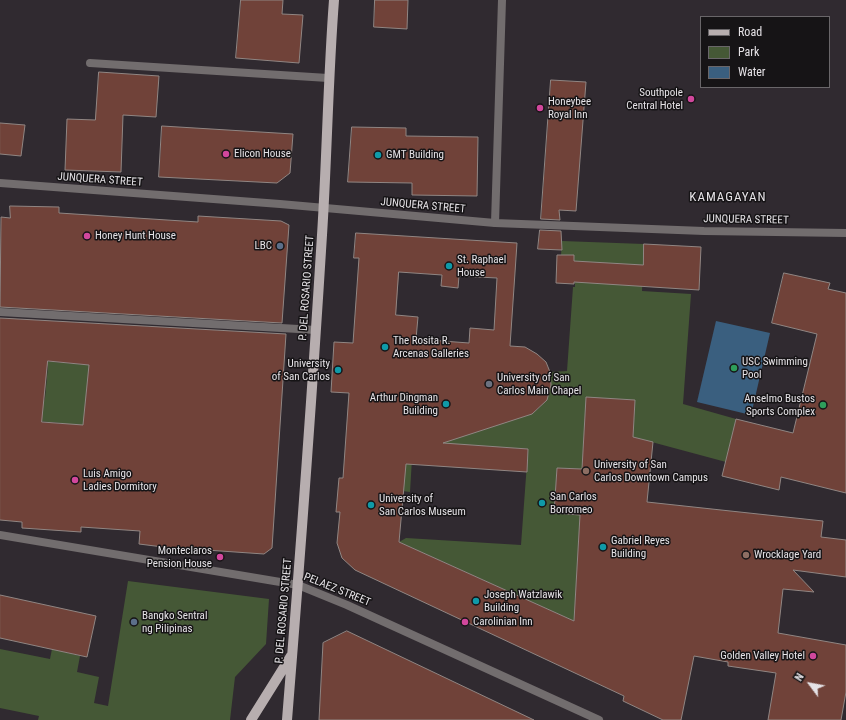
<!DOCTYPE html>
<style>
body{margin:0}
#map{position:relative;width:846px;height:720px;overflow:hidden;background:#302a30;font-family:"Roboto Condensed",sans-serif}
canvas{display:block}
.legend{position:absolute;left:700px;top:16px;width:130px;height:72px;box-sizing:border-box;background:#161416;border:1px solid #696669;margin:0;padding:5px 7px;list-style:none;font-size:12px;color:#e5e2e6}
.legend li{display:flex;align-items:center;gap:8px;height:20px}
.legend b{width:20px;border:1px solid #696669}
.north{position:absolute;left:790px;top:664px;width:40px;height:40px;-webkit-text-stroke:3px #161416;paint-order:stroke;rotate:302deg;font-size:11px;font-weight:700;line-height:16px;text-align:center;color:#e5e2e6}
.north::after{content:'';display:block;margin:auto;width:14px;height:18px;background:#e5e2e6;clip-path:polygon(50% 0,100% 100%,50% 72%,0 100%)}
</style>
<div id="map">
<canvas width="846" height="720"></canvas>
<ul class="legend">
<li><b style="height:5px;background:#b7aeaf"></b>Road</li>
<li><b style="height:11px;background:#455836"></b>Park</li>
<li><b style="height:11px;background:#3a5f7f"></b>Water</li>
</ul>
<div class="north">N</div>
</div>
<script>
const c = document.querySelector('canvas').getContext('2d');
c.lineJoin = 'round';
function paint(path, color) { c.fillStyle = color; c.fill(path, 'evenodd'); }
function trace(path, color, width, dash) { c.strokeStyle = color; c.lineWidth = width; c.lineCap = dash ? 'butt' : 'round'; c.setLineDash(dash || []); c.stroke(path); }
function write(font, color, halo, rows, align = 'center') {
  c.font = font + ' "Roboto Condensed",sans-serif'; c.lineWidth = 3; c.setLineDash([]); c.textBaseline = 'middle'; c.strokeStyle = halo; c.fillStyle = color; for (const [text, x, y, turn = 0] of rows) {
    c.save(); c.translate(x, y); c.rotate((+turn || 0) * Math.PI / 180); c.textAlign = isNaN(turn) ? turn : align; if (halo) c.strokeText(text, 0, 0); c.fillText(text, 0, 0); c.restore();
  }
}
paint(new Path2D(`
 M562,241L644,244L642,291L691,294L683,404L736,419L726,462L633,437L635,400L586,398L582,469L557,468L554,513L580,515L574,621L399,542L406,538L521,545L528,449L413,442L410,492L386,489L417,409L519,418C544,410 552,398 550,372L567,371L573,287H575L574,255H561Z
 M42,361L89,365L82,442L61,423L37,421L45,398L48,366Z
 M128,581L269,599L266,644L235,677L230,720H38L39,716L0,708V649L50,659L52,649L80,656L77,672L99,677L94,703L108,706Z`), '#455836');
paint(new Path2D(`
 M716,321L770,333L751,415L697,402Z`), '#3a5f7f');
const building = new Path2D(`
 M241,0H283L282,14L303,15L299,63L236,58Z
 M375,0H408L407,29L374,27Z
 M99,72L159,76L156,117L123,115L121,172L65,170L67,119L95,120Z
 M551,80L586,82L576,211L559,210L560,220L541,219Z
 M0,123L25,125L21,156L0,154Z
 M162,126L293,134L290,173L277,183L159,177Z
 M352,127L406,128V136L478,137L477,196L412,195V183L348,182Z
 M10,206L59,207V213L198,222V216L281,221L289,225L282,323L0,307L1,217L10,218Z
 M540,230L561,231L562,250L538,249Z
 M356,233L517,243L510,346L525,347L537,354L546,362L550,372L551,385L547,400L532,414L443,443L528,449L527,472L406,464L399,542L574,621L580,515L554,513L557,468L582,469L586,397L635,400L633,437L653,442L647,502L823,521L821,537L846,540V577L793,570L814,592L783,589L778,633L846,645V692L841,720H768L776,673L728,666V662L694,656L681,720H663L623,701L624,696L355,570L342,558L337,543L340,512H336L339,478H343L349,393L331,392L334,342L353,343L359,258H354ZM399,272L442,275L441,286L458,288L459,276L497,278L494,330L470,328L469,343L416,339L418,317L396,315Z
 M644,244L701,247L699,290L574,282V284L556,283L557,255H574V261L643,265Z
 M784,273L830,283L828,289L846,293V493L781,477L779,490L722,476L736,419L793,433L817,334L772,323Z
 M0,318L286,334L272,548L264,554L163,547L139,544L140,531L81,527V532L22,528V522L0,520ZM48,361L89,365L83,425L42,422Z
 M0,595L96,616L87,657L0,638Z
 M347,631L534,720H319L323,643Z`);
paint(building, '#704239');
trace(building, '#908683', 1);
trace(new Path2D(`
 M90,63L328,78
 M495,223L502,0
 M0,312L316,330
 M0,535L298,585`), '#726d6e', 8);
trace(new Path2D(`
 M0,183L280,204L495,223L704,231L846,233
 M298,585L347,605L599,720`), '#726d6e', 8);
trace(new Path2D(`
 M251,720L291,656
 M287,720C300,559 312,397 322,235C327,157 328,78 334,0`), '#b7aeaf', 10);
for (const [x, y, r, color] of [
 [691,99,4,"#d1479c"],
 [540,108,4,"#d1479c"],
 [226,154,4,"#d1479c"],
 [378,155,4,"#0f9aa8"],
 [87,236,4,"#d1479c"],
 [280,246,4,"#5c6f8a"],
 [449,266,4,"#0f9aa8"],
 [385,347,4,"#0f9aa8"],
 [734,368,4,"#2e9e5b"],
 [338,370,4,"#0f9aa8"],
 [489,384,4,"#6b7280"],
 [446,404,4,"#0f9aa8"],
 [823,405,4,"#2e9e5b"],
 [586,471,4,"#8d6e63"],
 [75,480,4,"#d1479c"],
 [542,503,4,"#0f9aa8"],
 [371,505,4,"#0f9aa8"],
 [603,547,4,"#0f9aa8"],
 [746,555,4,"#8d6e63"],
 [220,557,4,"#d1479c"],
 [476,601,4,"#0f9aa8"],
 [134,622,4,"#5c6f8a"],
 [465,622,4,"#d1479c"],
 [813,656,4,"#d1479c"]
]) { const dot = new Path2D(); dot.arc(x, y, r, 0, 2 * Math.PI); c.fillStyle = color; c.fill(dot); trace(dot, '#161416', 1.5); }
write('11px', '#e5e2e6', '#161416', [
 ["Southpole",683,93,"right"],
 ["Central Hotel",683,106,"right"],
 ["Honeybee",548,102],
 ["Royal Inn",548,115],
 ["Elicon House",234,154],
 ["GMT Building",386,155],
 ["Honey Hunt House",95,236],
 ["LBC",272,246,"right"],
 ["St. Raphael",457,260],
 ["House",457,273],
 ["The Rosita R.",393,341],
 ["Arcenas Galleries",393,354],
 ["USC Swimming",742,362],
 ["Pool",742,375],
 ["University",330,364,"right"],
 ["of San Carlos",330,377,"right"],
 ["University of San",497,378],
 ["Carlos Main Chapel",497,391],
 ["Arthur Dingman",438,398,"right"],
 ["Building",438,411,"right"],
 ["Anselmo Bustos",815,399,"right"],
 ["Sports Complex",815,412,"right"],
 ["University of San",594,465],
 ["Carlos Downtown Campus",594,478],
 ["Luis Amigo",83,474],
 ["Ladies Dormitory",83,487],
 ["San Carlos",550,497],
 ["Borromeo",550,510],
 ["University of",379,499],
 ["San Carlos Museum",379,512],
 ["Gabriel Reyes",611,541],
 ["Building",611,554],
 ["Monteclaros",212,551,"right"],
 ["Pension House",212,564,"right"],
 ["Wrocklage Yard",754,555],
 ["Joseph Watzlawik",484,595],
 ["Building",484,608],
 ["Bangko Sentral",142,616],
 ["ng Pilipinas",142,629],
 ["Carolinian Inn",473,622],
 ["Golden Valley Hotel",805,656,"right"]
], 'left');
write('11px', '#e5e2e6', '#161416', [
 ["JUNQUERA STREET",100,180,4],
 ["JUNQUERA STREET",423,206,5],
 ["JUNQUERA STREET",746,220,1],
 ["P. DEL ROSARIO STREET",307,288,-86],
 ["PELAEZ STREET",337,590,22],
 ["P. DEL ROSARIO STREET",284,611,-85]
]);
c.letterSpacing = '1px';
write('13px', '#e5e2e6', '#161416', [
 ["KAMAGAYAN",728,198]
]);
c.letterSpacing = '0px';
</script>
